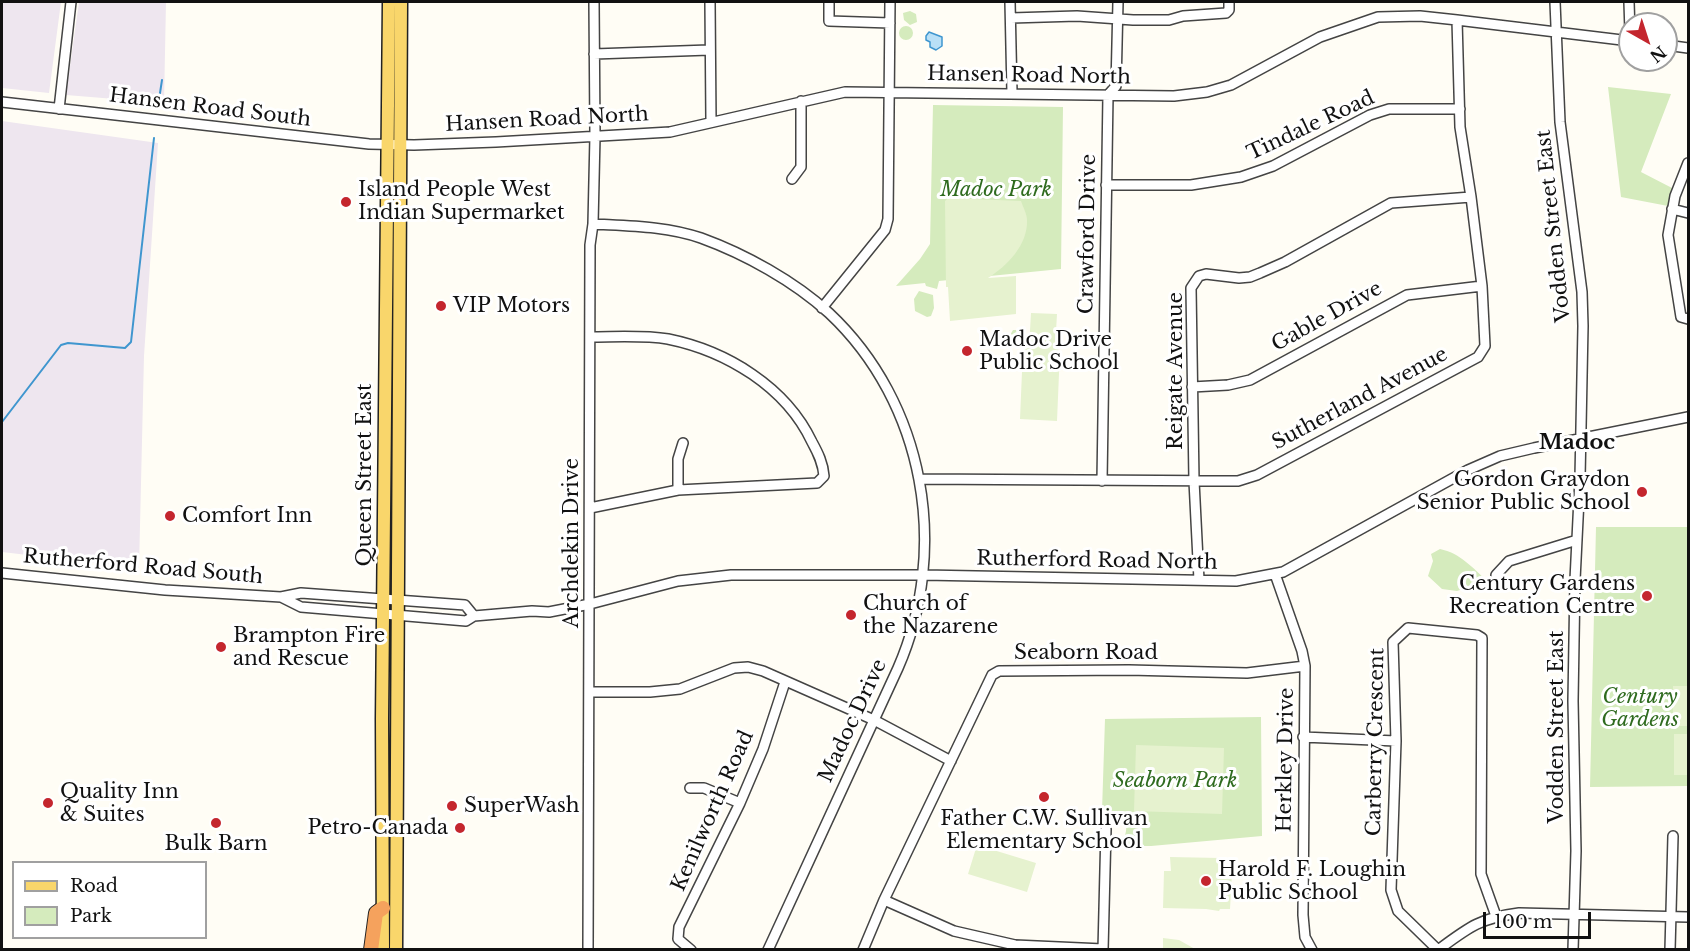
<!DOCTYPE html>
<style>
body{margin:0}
#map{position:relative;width:1690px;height:951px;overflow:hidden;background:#fffdf5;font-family:"Libre Baskerville",serif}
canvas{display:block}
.frame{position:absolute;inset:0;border:3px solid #111;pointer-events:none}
.legend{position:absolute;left:12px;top:861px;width:195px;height:78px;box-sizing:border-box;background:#fff;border:2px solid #a0a0a0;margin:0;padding:8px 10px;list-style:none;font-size:18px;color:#111}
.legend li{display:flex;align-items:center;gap:12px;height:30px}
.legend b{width:30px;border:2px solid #a0a0a0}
.north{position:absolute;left:1618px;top:12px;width:60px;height:60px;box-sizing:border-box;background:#fff;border:2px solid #a0a0a0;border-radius:50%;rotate:141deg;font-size:16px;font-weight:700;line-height:24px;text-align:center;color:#111}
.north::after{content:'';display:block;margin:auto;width:21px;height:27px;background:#c4262e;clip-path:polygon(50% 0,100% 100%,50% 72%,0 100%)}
.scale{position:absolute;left:1483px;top:912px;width:108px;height:27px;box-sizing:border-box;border:3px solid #111;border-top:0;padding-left:8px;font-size:18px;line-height:21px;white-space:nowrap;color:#111;-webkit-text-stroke:4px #fff;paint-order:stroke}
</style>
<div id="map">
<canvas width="1690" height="951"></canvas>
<div class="frame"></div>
<ul class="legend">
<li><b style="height:8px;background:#f9d66b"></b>Road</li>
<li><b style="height:16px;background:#d5ebbd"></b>Park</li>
</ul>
<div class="north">N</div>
<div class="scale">100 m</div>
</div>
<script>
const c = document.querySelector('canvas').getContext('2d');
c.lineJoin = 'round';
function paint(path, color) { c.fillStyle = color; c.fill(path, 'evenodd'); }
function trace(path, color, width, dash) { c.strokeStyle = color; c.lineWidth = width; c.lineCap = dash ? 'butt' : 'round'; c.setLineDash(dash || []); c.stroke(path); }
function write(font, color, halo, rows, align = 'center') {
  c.font = font + ' "Libre Baskerville",serif'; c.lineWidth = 6; c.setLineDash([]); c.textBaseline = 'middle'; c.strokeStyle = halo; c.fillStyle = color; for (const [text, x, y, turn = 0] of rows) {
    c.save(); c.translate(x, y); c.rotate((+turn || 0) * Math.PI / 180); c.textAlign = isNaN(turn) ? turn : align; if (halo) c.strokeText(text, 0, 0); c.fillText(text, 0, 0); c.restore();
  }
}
paint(new Path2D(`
 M2,2H61L49,93L2,88Z
 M79,2H166L164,103L66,95Z
 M2,121L158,143L144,356L139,568L2,552Z`), '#eee6ef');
paint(new Path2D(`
 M910,11L916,14L917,22L910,25L904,20L903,13Z
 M899 33a7 7 0 1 1 14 0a7 7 0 1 1-14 0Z
 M1608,87L1671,94L1641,172L1674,189L1668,206L1621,197Z
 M933,105L1063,107L1061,269L939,281L937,289L926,286L925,283L896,286L920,259L930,244Z
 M919,291L933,295L934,308L931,316L927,317L915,311L914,299Z
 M1013,330H1020L1024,333V341L1021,344L1008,346L1006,342Z
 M1596,527H1688V786L1590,787Z
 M1440,549C1460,553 1473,568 1487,581L1457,591L1442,589L1428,576L1433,561L1431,554Z
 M1261,717L1262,836L1151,846H1116C1130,835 1129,823 1117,811H1102L1105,719Z`), '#d5ebbd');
paint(new Path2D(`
 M948,198L1021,201C1023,207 1027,214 1027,220C1028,245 1007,266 988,278L1016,276V314L950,321L948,287H946L945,201Z
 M1031,313L1057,314L1055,349L1060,350L1057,421L1020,419L1023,348H1029Z
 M1673,686H1688V726H1673Z
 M1674,734H1688V775H1674Z
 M1136,745L1224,748L1222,814L1134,811Z
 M977,845L1036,863L1027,892L968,874Z
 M1170,857L1220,858L1223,861L1222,872L1232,873L1230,909H1220L1219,911L1206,909L1163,908L1164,871H1171Z
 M1163,938L1179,940L1195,949H1163Z`), '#e6f2cf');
const water = new Path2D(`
 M929,32L942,37V46L936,50L930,47V42L926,40V36Z`);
paint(water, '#b9e0f7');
trace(water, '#3f96cf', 1.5);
trace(new Path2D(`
 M158,106L162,80
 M2,422L61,345L68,343L125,348L131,342L154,138`), '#3f96cf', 2);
const minor = new Path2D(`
 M710,2L711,121
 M829,2V21L890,23
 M1010,2L1012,93
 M1555,2L1560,122L1582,292L1583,326L1580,478L1575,580L1573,701L1576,851L1573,950
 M1629,2L1630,33
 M1011,18L1077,16L1133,20H1169L1183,16L1226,13L1229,10V2
 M1666,45L1688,48
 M594,54L709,50
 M1108,95L1116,86L1118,2
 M2,102L369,144L414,145L496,142L670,132L845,92L1174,96L1207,92L1231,85L1320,37L1378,17L1420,16L1457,20L1630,41
 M59,109L71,2
 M1688,163L1675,196L1668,235L1681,317L1688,319
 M792,179L801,167V101
 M1106,185H1191L1241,177L1273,166L1370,115L1389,109H1460
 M1672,209L1688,213
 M593,224C629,226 666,226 701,238C745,254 794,281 829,313C925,403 950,549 898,668L768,950
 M822,308L885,230L888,219L890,2
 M1192,387L1228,385L1250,380L1407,295L1482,286
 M919,479L1238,481L1257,475L1478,357L1485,346L1482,286L1471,197L1460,127L1457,20
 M1102,481L1108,95
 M678,490V459L683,443
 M590,508L678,490L817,483L824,476C823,463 818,453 812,442C786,387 727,351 668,339C643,335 615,337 590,337
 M2,573L165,590L281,597L301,593L465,605L474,616
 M1275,574L1302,651L1305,666L1303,915L1305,937L1312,950
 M1496,575L1509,561L1577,540
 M1199,580L1194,481L1191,288L1199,276L1206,274L1239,278L1250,277L1260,273L1285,262L1391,203L1471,197
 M281,597L301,607L466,621L474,616L532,611L549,612L590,604L678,581L731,575H924L1236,581L1283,572L1468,470L1500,456L1534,448L1688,417
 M589,692H650L680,689L734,668L748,667L763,671L874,720L951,761
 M1303,737L1396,741
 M690,788H704L740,803
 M884,900L954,931L1015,945L1103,949
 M588,950L590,245L593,224L595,136L594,2
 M691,950L678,939L679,927L740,803L763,749L785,682
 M863,950L884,900L992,675L999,671L1129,670L1247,673L1305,666
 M1103,950L1106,829
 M1438,950L1398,911L1391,890L1396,741L1393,642L1408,628L1477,635L1482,638L1481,874L1496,916
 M1438,950C1469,927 1480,918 1519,913L1688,917
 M1670,950L1673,836`);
const major = new Path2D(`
 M383,950L382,718L389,2
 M396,950L401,2`);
const highway = new Path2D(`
 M371,950L376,913L383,908`);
trace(minor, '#444', 12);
trace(major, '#222', 15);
trace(highway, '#222', 16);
trace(minor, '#fff', 9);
trace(major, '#f9d66b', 12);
trace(highway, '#f5a25d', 14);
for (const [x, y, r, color] of [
 [346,202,6,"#c4262e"],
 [441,306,6,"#c4262e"],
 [967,351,6,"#c4262e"],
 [1642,492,6,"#c4262e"],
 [170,516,6,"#c4262e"],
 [1647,596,6,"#c4262e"],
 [851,615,6,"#c4262e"],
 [221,647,6,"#c4262e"],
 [1044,797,6,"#c4262e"],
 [48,803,6,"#c4262e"],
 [452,806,6,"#c4262e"],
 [216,823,6,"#c4262e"],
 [460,828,6,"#c4262e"],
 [1206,881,6,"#c4262e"]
]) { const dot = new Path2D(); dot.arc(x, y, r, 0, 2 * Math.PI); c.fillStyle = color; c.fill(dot); trace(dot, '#fff', 2); }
write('20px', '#111', '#fff', [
 ["Hansen Road North",1029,76,1],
 ["Hansen Road South",210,108,7],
 ["Hansen Road North",547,120,-3],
 ["Tindale Road",1311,126,-25],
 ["Vodden Street East",1554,226,-96],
 ["Crawford Drive",1088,234,-89],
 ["Gable Drive",1327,317,-29],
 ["Reigate Avenue",1176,371,-90],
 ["Sutherland Avenue",1360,399,-28],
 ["Queen Street East",365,475,-90],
 ["Archdekin Drive",572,543,-90],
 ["Rutherford Road North",1097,561,1],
 ["Rutherford Road South",143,567,5],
 ["Seaborn Road",1086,653],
 ["Madoc Drive",853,721,-65],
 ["Vodden Street East",1557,727,-90],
 ["Carberry Crescent",1376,742,-89],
 ["Herkley Drive",1286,760,-89],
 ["Kenilworth Road",713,811,-66]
]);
write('20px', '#111', '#fff', [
 ["Island People West",358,190],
 ["Indian Supermarket",358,213],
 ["VIP Motors",453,306],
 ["Madoc Drive",979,340],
 ["Public School",979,363],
 ["Gordon Graydon",1630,480,"right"],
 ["Senior Public School",1630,503,"right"],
 ["Comfort Inn",182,516],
 ["Century Gardens",1635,584,"right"],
 ["Recreation Centre",1635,607,"right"],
 ["Church of",863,604],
 ["the Nazarene",863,627],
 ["Brampton Fire",233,636],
 ["and Rescue",233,659],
 ["Quality Inn",60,792],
 ["& Suites",60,815],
 ["SuperWash",464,806],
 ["Father C.W. Sullivan",1044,819,"center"],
 ["Elementary School",1044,842,"center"],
 ["Petro-Canada",448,828,"right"],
 ["Bulk Barn",216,844,"center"],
 ["Harold F. Loughin",1218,870],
 ["Public School",1218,893]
], 'left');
write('italic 20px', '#2f6b1f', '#fff', [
 ["Madoc Park",996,190],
 ["Century",1640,697],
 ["Gardens",1640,720],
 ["Seaborn Park",1175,781]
]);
write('bold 21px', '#111', '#fff', [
 ["Madoc",1577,443]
]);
</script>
